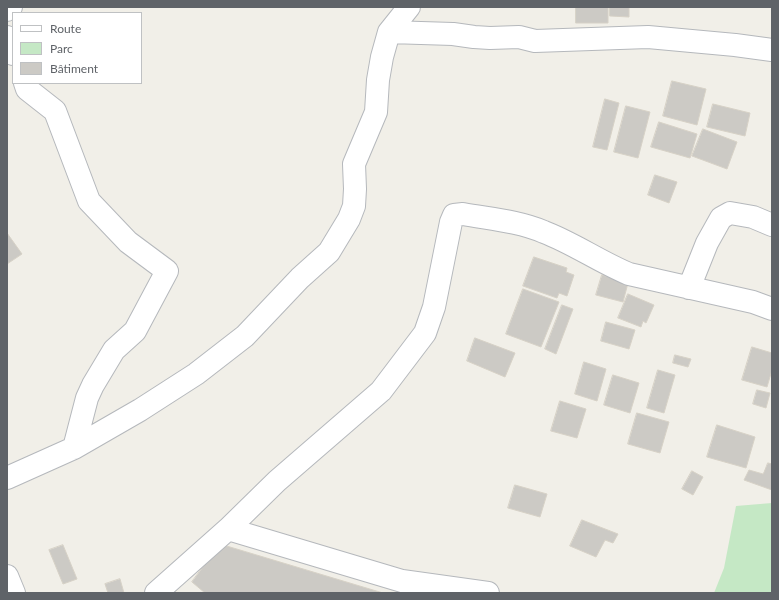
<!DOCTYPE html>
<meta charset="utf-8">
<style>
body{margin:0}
#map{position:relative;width:779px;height:600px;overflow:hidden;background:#f1efe8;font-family:Lato,sans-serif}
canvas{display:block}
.frame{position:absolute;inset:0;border:8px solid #5f6368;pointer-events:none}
.legend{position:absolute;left:12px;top:12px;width:130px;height:72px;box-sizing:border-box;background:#fff;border:1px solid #bfc1c3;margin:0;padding:5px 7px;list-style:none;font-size:12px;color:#5f6368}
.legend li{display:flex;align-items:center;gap:8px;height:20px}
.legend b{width:20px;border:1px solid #bfc1c3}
</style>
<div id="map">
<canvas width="779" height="600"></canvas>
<div class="frame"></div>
<ul class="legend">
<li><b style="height:5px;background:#fff"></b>Route</li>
<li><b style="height:11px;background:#c5e8c5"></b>Parc</li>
<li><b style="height:11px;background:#cccac5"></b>Bâtiment</li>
</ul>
</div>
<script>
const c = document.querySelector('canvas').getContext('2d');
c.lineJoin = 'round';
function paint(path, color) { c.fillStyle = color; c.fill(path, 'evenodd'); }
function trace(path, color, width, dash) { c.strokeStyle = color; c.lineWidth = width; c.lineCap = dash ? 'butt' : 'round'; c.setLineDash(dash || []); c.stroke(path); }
paint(new Path2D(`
 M772,503V593H714L724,568L736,506Z`), '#c5e8c5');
const building = new Path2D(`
 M576,7H608V23H576Z
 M610,7H629V17L610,16Z
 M672,81L706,89L697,125L663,116Z
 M605,99L619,103L607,150L593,147Z
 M713,104L750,113L745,136L707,127Z
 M626,106L650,112L638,158L614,152Z
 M659,122L697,134L690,158L651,147Z
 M703,129L737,142L727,169L692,156Z
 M655,175L677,182L669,203L648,195Z
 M7,233L22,254L7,264Z
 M534,257L567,268L566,272L574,275L567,296L559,293L557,298L523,286Z
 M602,275L628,283L623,302L596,295Z
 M523,289L559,302L541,347L506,334Z
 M628,294L654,305L646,323L643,321L641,327L618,318Z
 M562,305L573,309L556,354L545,349Z
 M606,322L635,330L629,349L601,341Z
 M475,338L515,353L505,377L467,361Z
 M752,347L772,353V370L767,387L742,380Z
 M675,355L691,359L688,367L673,363Z
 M584,362L606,369L597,401L575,394Z
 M658,370L675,375L664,413L647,408Z
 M613,375L639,383L630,413L604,405Z
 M757,390L770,393L766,408L753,404Z
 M560,401L586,409L577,438L551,431Z
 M637,413L669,422L660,453L628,444Z
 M717,425L755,437L746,468L707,457Z
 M768,463L772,464V490L744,480L749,470L763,474Z
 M692,471L703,477L693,495L682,489Z
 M515,485L547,494L540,517L508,508Z
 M582,520L618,534L613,543L605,540L596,557L570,546Z
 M220,544L383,593H205L192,582Z
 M63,545L77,579L63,584L49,550Z
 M120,579L124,593H108L105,584Z`);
paint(building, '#cccac5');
trace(building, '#d6d1c6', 1);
const minor = new Path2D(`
 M7,10L11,7
 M389,32L453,34L474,37L490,38L519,37L535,41L648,37L735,45L772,50
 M7,37L13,54
 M25,83L27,89L55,111L89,201L128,242L167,271L135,331L114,350L93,385L87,398L74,448
 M689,288L707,243L721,218L730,213L753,217L772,225
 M7,478L74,448L140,410L196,374L245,336L300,278L329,252L349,219L354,206L355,189L354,164L376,112L378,80L382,57L389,32L409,7
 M228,529L402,581L488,593
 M7,576L14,593
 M156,593L228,529L277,481L381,391L425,333L434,307L451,222L454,215L463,214C490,219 518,221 544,232C573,243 600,262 629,274L753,302L772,309`);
trace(minor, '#b5b8bc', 24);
trace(minor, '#fff', 22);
</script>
